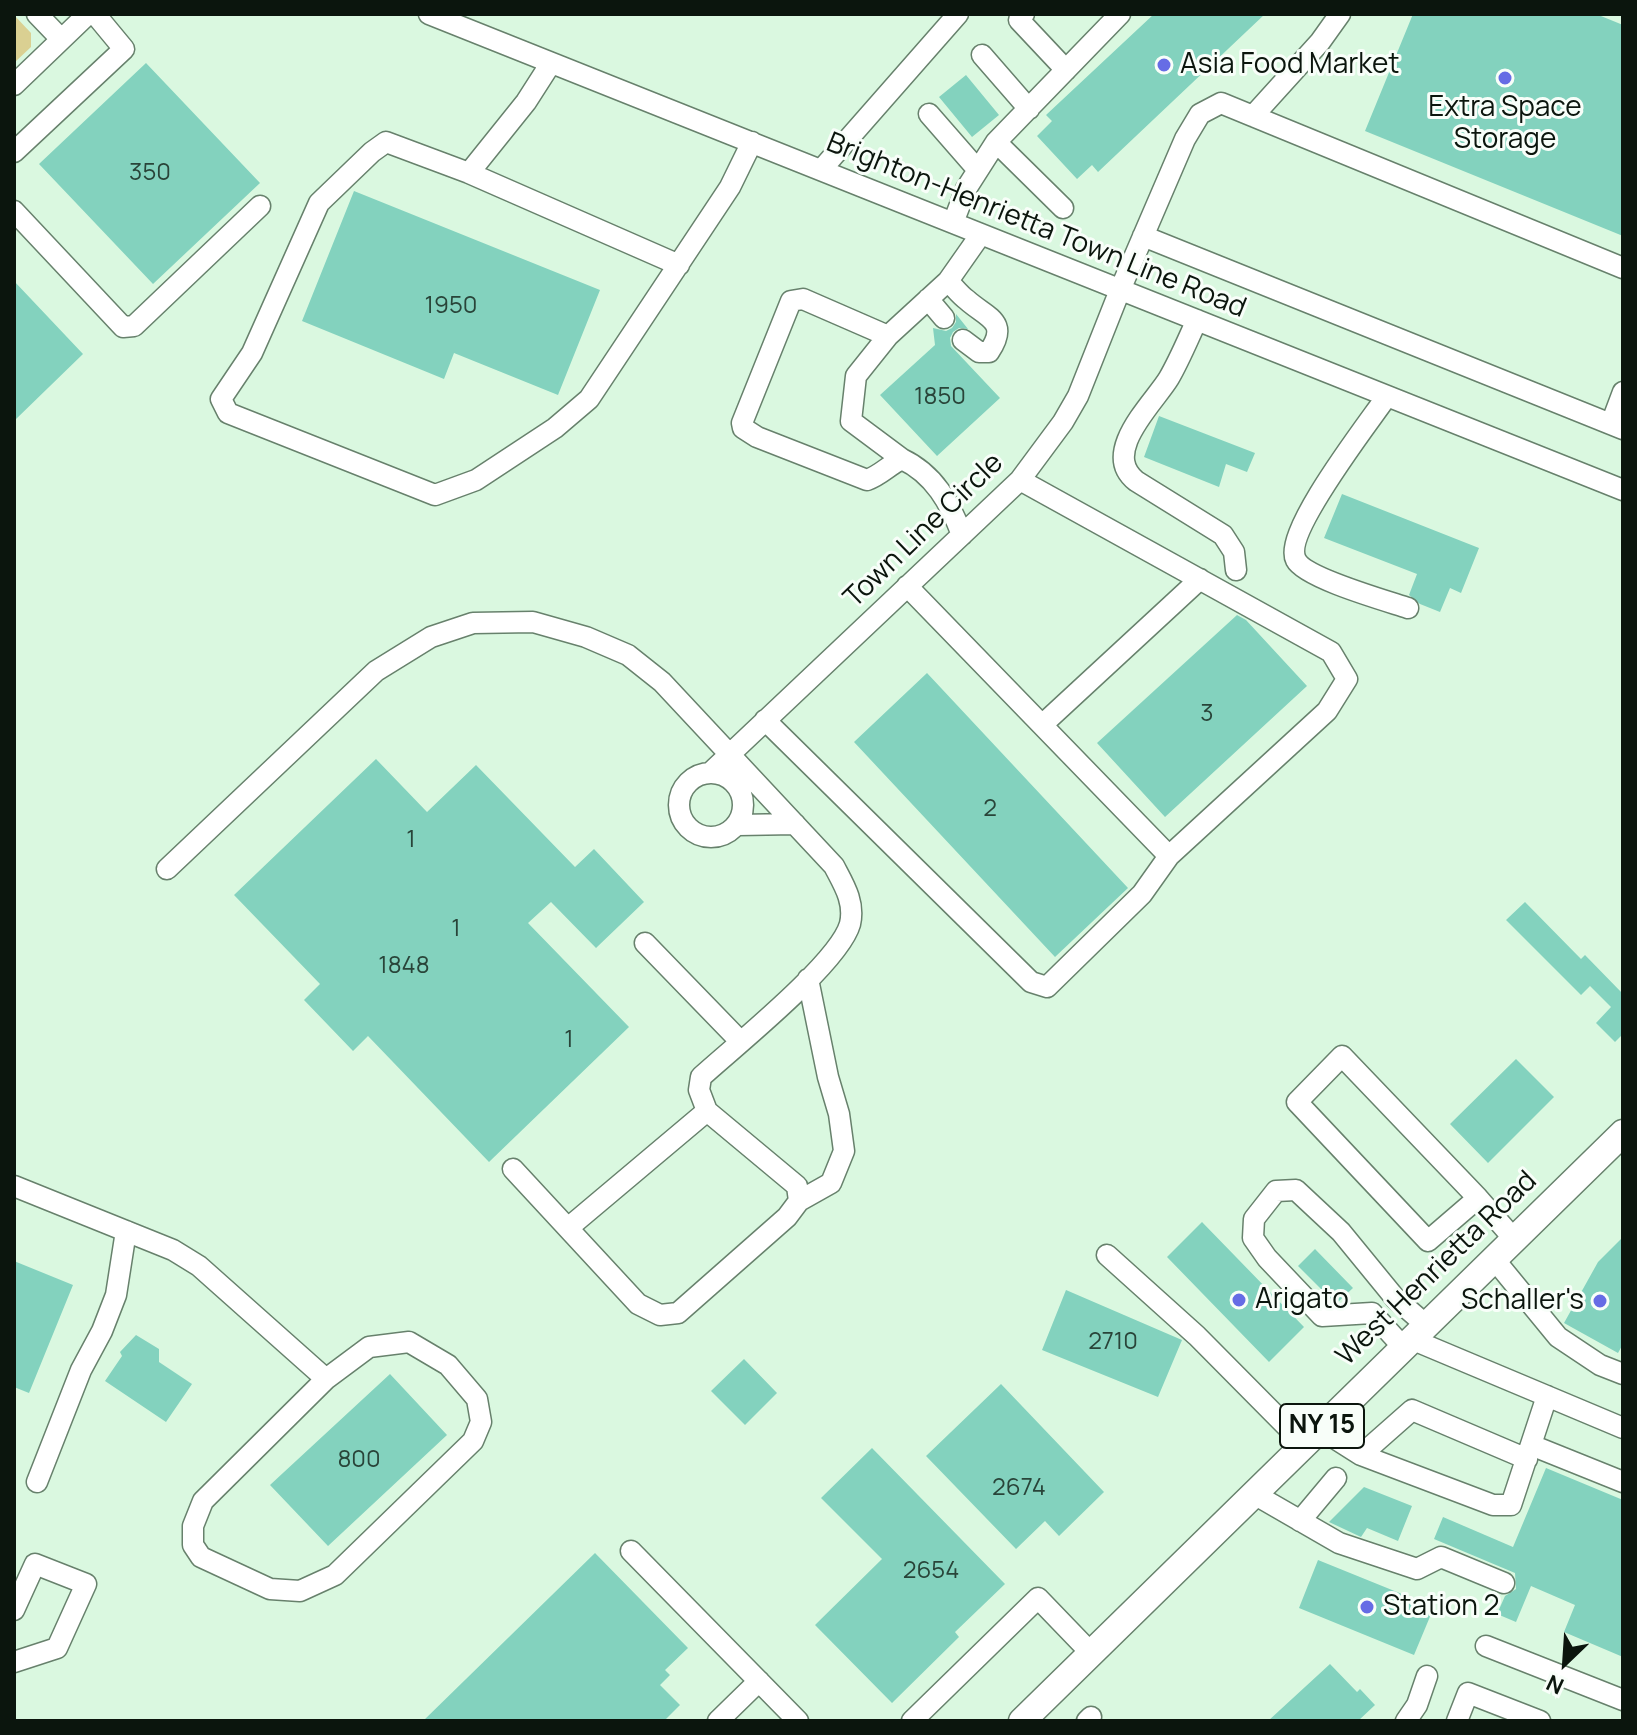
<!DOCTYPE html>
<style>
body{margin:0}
#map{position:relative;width:1637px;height:1735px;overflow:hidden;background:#daf8e0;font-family:Manrope,sans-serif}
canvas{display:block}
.frame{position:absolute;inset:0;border:16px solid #0b150d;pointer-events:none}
.north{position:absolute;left:1525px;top:1623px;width:80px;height:80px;-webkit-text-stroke:6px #f8fef9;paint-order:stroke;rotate:205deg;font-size:22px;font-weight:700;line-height:32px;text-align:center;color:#0b150d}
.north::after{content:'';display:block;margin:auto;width:28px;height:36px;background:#0b150d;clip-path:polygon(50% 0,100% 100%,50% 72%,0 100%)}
</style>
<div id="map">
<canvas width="1637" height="1735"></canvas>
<div class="frame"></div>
<div class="north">N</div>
</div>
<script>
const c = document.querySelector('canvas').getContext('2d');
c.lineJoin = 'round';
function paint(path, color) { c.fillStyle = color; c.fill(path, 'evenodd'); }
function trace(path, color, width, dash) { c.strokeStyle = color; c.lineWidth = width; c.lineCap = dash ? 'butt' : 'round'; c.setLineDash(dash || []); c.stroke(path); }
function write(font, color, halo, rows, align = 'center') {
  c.font = font + ' Manrope,sans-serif'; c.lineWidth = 6; c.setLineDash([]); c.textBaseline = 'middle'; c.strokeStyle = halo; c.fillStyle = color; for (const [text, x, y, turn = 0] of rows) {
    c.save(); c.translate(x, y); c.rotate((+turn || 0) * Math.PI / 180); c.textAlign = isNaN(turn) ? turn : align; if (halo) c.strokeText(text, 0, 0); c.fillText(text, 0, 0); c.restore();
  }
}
paint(new Path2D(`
 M14,15L31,33V47L14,63Z`), '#dad092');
paint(new Path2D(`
 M1154,14H1265L1098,172L1092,165L1077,179L1037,136L1052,121L1046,115Z
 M1413,14H1596L1623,25V236L1365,131Z
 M146,63L260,183L153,284L39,164Z
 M966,75L999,115L972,137L939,97Z
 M354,191L600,290L558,395L454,353L444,379L302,321Z
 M14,281L83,354L14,421Z
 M956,314L968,329L959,328L953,332L950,338L951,346L1000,398L937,456L880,395L935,345L933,328L946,331L952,328L956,322Z
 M1159,416L1255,453L1247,472L1226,464L1219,487L1144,457Z
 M1342,494L1479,548L1461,593L1450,588L1440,612L1420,604L1409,595L1417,574L1324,538Z
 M1237,615L1246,620L1307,686L1165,817L1097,743Z
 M927,673L1128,888L1055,957L854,742Z
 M376,759L427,812L476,765L575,867L594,849L644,902L596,948L551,902L528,923L629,1027L489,1162L368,1036L353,1051L304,1000L320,984L234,895Z
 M1525,902L1581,959L1585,955L1623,994V1034L1615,1042L1596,1023L1611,1007L1590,986L1581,995L1506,920Z
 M1516,1059L1554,1097L1488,1163L1450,1124Z
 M1202,1222L1304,1327L1269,1362L1167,1257Z
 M1623,1237V1344L1618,1353L1564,1323L1598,1262Z
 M1315,1249L1353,1288L1338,1302H1334L1298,1266Z
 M14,1261L73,1285L29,1393L14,1387Z
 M1066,1290L1182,1340L1158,1397L1042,1350Z
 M136,1335L159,1349V1362L192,1384L166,1422L105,1381L122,1356L120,1352Z
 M744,1359L777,1393L745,1425L711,1391Z
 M390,1374L447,1435L328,1546L270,1485Z
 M1001,1384L1104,1492L1059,1536L1045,1521L1016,1549L926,1456Z
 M872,1448L1005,1584L955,1632L959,1637L892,1703L815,1625L882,1559L821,1498Z
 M1546,1468L1623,1500V1657L1564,1632L1575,1605L1531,1586L1516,1622L1497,1614L1505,1596L1516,1589L1515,1573L1434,1539L1443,1517L1513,1547Z
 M1364,1487L1412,1506L1398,1541L1367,1528L1361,1537L1329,1522Z
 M595,1553L688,1648L665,1670L670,1675L660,1685L680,1705L664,1721H423Z
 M1318,1560L1434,1607L1414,1655L1299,1608Z
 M1330,1664L1357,1692L1360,1689L1375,1705L1358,1721H1268Z`), '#83d2be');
const minor = new Path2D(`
 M37,14L61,39
 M429,14L1623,490
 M1024,14L1019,20L1066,70
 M982,55L1029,109
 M551,63L526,102L469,173L386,142L372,152L319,203L252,353L221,399L228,413L435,495L476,480L555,428L589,399L730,187L752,142
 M14,85L88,14
 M929,114L977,169
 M1253,116L1320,42L1340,14
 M996,142L1063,208
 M14,152L124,49L95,14
 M821,170L958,14
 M469,173L679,265
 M14,211L123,327L134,326L260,206
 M953,223L966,189L996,142L1120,14
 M1143,236L1623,429
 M948,281C954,287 960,295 967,300C987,318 1010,321 989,352H979L963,340
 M928,299L944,318
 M1197,320C1188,339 1180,359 1169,378C1154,403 1100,452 1136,481L1223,535L1234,552L1236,570
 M888,336L856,376L851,421L902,459
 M1387,396C1370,421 1282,533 1296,560C1305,578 1387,601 1408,608
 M1611,424L1623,392
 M962,535C950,503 934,474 902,459C889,465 881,475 867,480L757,437L743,428L742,423L791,301L803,299L888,336L948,281L981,234
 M907,586L1169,856
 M765,720L1031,982L1047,987L1142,894L1169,856L1327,711L1347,679L1331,652L1020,480
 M1042,725L1200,579
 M679 805a32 32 0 1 1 64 0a32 32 0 1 1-64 0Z
 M710,773L1020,480L1063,422L1078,396L1120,290L1185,139L1200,114L1221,103L1623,268
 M738,825L795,824
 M167,869L376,671L431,637L473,623L533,622L586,637L628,655L662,682L834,866C844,885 855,902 850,924C839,963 735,1046 701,1077L699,1090L707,1111L797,1186L799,1201L787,1217L678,1313L660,1315L638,1304L513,1169
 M645,943L740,1041
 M14,1186L173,1250L199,1266L326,1379
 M1478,1198L1428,1241L1297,1102L1342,1056L1478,1198L1514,1239
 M799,1201L831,1183L844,1151L839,1114L828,1077L808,979
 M568,1228L707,1111
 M1107,1255L1197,1336L1304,1444
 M1494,1259L1558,1337L1600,1365L1623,1374
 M1411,1339L1623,1428
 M409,1342L448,1365L477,1399L481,1422L473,1441L335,1575L300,1591L270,1589L201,1557L193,1545V1526L203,1501L326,1379L369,1347Z
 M1403,1347L1372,1313L1322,1316L1267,1258L1253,1238L1254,1219L1276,1191L1296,1190L1341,1232L1395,1298L1426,1325
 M1320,1429L1361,1455L1493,1505H1511L1547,1396
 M1531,1445L1623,1482
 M1361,1455L1412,1410L1527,1459
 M37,1482L81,1370L102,1331L116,1295L126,1231
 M1254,1494L1339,1543L1417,1569L1441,1557L1504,1583
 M1300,1521L1336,1478
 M631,1551L798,1721
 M14,1610L35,1564L86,1584L57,1648L14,1662
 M1486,1646L1623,1700
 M718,1721L759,1681
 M912,1721L1038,1598L1091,1653
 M1087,1721L1091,1717
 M1406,1721L1417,1705L1427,1676
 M1457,1721L1468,1693L1540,1721`);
const major = new Path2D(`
 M1022,1721L1623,1133`);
trace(minor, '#67816c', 23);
trace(major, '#67816c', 29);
trace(minor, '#fff', 20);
trace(major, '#fff', 26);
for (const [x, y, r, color] of [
 [1164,65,8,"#666ce5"],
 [1505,78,8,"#666ce5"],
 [1239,1300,8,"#666ce5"],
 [1600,1301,8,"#666ce5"],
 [1367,1607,8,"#666ce5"]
]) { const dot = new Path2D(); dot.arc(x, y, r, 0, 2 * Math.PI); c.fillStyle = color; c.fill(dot); trace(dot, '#f8fef9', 3); }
write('24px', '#294439', null, [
 ["350",150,173],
 ["1950",451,306],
 ["1850",940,397],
 ["3",1207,714],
 ["2",990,809],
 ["1",411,840],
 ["1",456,929],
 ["1848",404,966],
 ["1",569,1040],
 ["2710",1113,1342],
 ["800",359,1460],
 ["2674",1019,1488],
 ["2654",931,1571]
]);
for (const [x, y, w] of [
 [1322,1426,84]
]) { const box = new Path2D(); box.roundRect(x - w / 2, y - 22, w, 44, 6); c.fillStyle = '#f8fef9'; c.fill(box); trace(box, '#0b150d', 2); }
write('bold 26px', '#0b150d', null, [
 ["NY 15",1322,1426]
]);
write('28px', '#0b150d', '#f8fef9', [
 ["Asia Food Market",1180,65],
 ["Extra Space",1505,108,"center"],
 ["Storage",1505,140,"center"],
 ["Arigato",1255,1300],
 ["Schaller's",1584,1301,"right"],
 ["Station 2",1383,1607]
], 'left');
write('28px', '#0b150d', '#f8fef9', [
 ["Brighton-Henrietta Town Line Road",1036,226,22],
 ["Town Line Circle",924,531,-44],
 ["West Henrietta Road",1437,1269,-44]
]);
</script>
